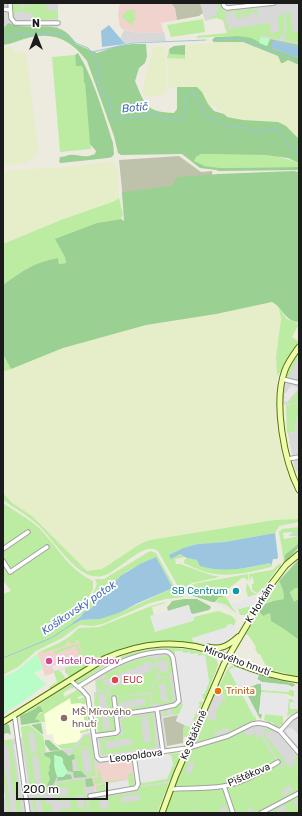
<!DOCTYPE html>
<meta charset="utf-8">
<style>
body{margin:0}
#map{position:relative;width:302px;height:816px;overflow:hidden;background:#edebdf;font-family:Rubik,sans-serif}
canvas{display:block}
.frame{position:absolute;inset:0;border:4px solid #1b1b1b;pointer-events:none}
.north{position:absolute;left:16px;top:16px;width:40px;height:40px;-webkit-text-stroke:3px #fff;paint-order:stroke;rotate:0deg;font-size:11px;font-weight:700;line-height:16px;text-align:center;color:#1b1b1b}
.north::after{content:'';display:block;margin:auto;width:14px;height:18px;background:#1b1b1b;clip-path:polygon(50% 0,100% 100%,50% 72%,0 100%)}
.scale{position:absolute;left:16px;top:782px;width:92px;height:18px;box-sizing:border-box;border:2px solid #1b1b1b;border-top:0;padding-left:5px;font-size:12px;line-height:14px;white-space:nowrap;color:#1b1b1b;-webkit-text-stroke:3px #fff;paint-order:stroke}
</style>
<div id="map">
<canvas width="302" height="816"></canvas>
<div class="frame"></div>
<div class="north">N</div>
<div class="scale">200 m</div>
</div>
<script>
const c = document.querySelector('canvas').getContext('2d');
c.lineJoin = 'round';
function paint(path, color) { c.fillStyle = color; c.fill(path, 'evenodd'); }
function trace(path, color, width, dash) { c.strokeStyle = color; c.lineWidth = width; c.lineCap = dash ? 'butt' : 'round'; c.setLineDash(dash || []); c.stroke(path); }
function write(font, color, halo, rows, align = 'center') {
  c.font = font + ' Rubik,sans-serif'; c.lineWidth = 3.5; c.setLineDash([]); c.textBaseline = 'middle'; c.strokeStyle = halo; c.fillStyle = color; for (const [text, x, y, turn = 0] of rows) {
    c.save(); c.translate(x, y); c.rotate((+turn || 0) * Math.PI / 180); c.textAlign = isNaN(turn) ? turn : align; if (halo) c.strokeText(text, 0, 0); c.fillText(text, 0, 0); c.restore();
  }
}
paint(new Path2D(`
 M3,3H58V29L48,26L28,25L6,27L3,29Z
 M200,3H299V60L259,43L262,36L225,29L222,16L205,21Z
 M124,30L137,33L164,32L166,41L133,42L125,44L120,39Z
 M299,355V403L283,405L282,391L295,362Z
 M299,416V473L298,470L296,472L294,466L288,433L296,432L295,423Z
 M161,649L169,650L175,656L183,706L179,714L162,717L167,748L134,752L132,757L114,763L95,765L92,776L95,794L136,785L141,786L169,782L157,813H3V798H5L3,784V741L23,737L21,727L29,725L43,736L46,752L73,748L84,734L98,732L94,700V692H96L95,679L128,661L149,655L148,652Z
 M218,686L232,711L243,700L254,721L266,722L281,726L288,717L299,711V813H164L178,775Z`), '#d9d8d8');
paint(new Path2D(`
 M121,3H171L175,8L177,20L161,23L163,32L137,33L124,30L120,27L118,16L119,7Z
 M77,640L79,642L85,658L84,662L45,676L40,660L37,654L41,651L43,653L65,646L68,641L72,643L76,642Z
 M132,757L136,786L95,794L92,776H96L94,765L114,763V760H116Z`), '#f0d3cd');
paint(new Path2D(`
 M70,698L82,703L86,730L80,731L81,737L77,742L58,745L54,742L53,734L47,735L44,714Z`), '#f9ffd7');
paint(new Path2D(`
 M171,3H200L203,13L199,16L177,20L175,8Z
 M179,156L201,172L212,171L213,182L123,200L119,160Z
 M178,715L176,721L184,725L183,743L167,746L163,718Z`), '#bfc2ab');
paint(new Path2D(`
 M239,41L249,44L278,56L279,60H288L299,65V139L286,126L278,122L243,120L227,117L218,109L208,104L202,92L195,86L168,88L167,58L185,59V45L209,43L214,42Z
 M3,47H13L14,52L25,53L26,54L38,149L36,157L26,163L3,166Z
 M154,47H165L166,91L163,95L150,97L144,95L143,90L146,73Z
 M115,161L117,170L119,198L116,201L61,220L3,244V171L76,166Z
 M272,301L279,306L281,319L276,357L277,376L275,419L281,447V454L295,493L299,500V519L150,540L140,544L101,569L87,571L32,516L12,503L3,493V372L63,348L101,337L146,325L216,314Z`), '#e6eec9');
paint(new Path2D(`
 M13,3H21L20,6L21,7V10H23L24,3H27V6H30L31,3H47L46,10L58,11V19L31,20L16,22L12,18ZM15,12L33,13L32,20H14Z
 M217,3H220L224,12L226,23H228L229,29L270,23L271,33L279,32L278,16L281,15V13H283C284,22 288,34 278,39L262,35L259,43C241,32 218,37 197,38V36L227,33L224,21L217,18L211,19L208,18L217,15V11H219Z
 M131,9L137,12L134,13L136,20L133,21V26L122,17L123,14Z
 M257,9L258,16H257L255,12L248,14V17L244,18L242,10Z
 M241,10V18L237,19L236,12L228,13L227,20L226,11Z
 M290,12L293,32L299,31V43L286,41L284,39L287,29L285,15Z
 M203,19L205,32L171,37L167,25Z
 M169,49L170,54L185,55V59L167,58Z
 M75,55L76,66H81L83,68L84,82H85L91,149L60,152L52,57Z
 M201,154C231,154 271,151 299,163V167L221,168L205,166L194,161L196,157Z
 M119,198L123,214L121,219L97,223L65,257L66,263L59,264L58,258C35,262 22,271 3,285V244L61,220L115,201Z
 M279,308L287,319L299,324L292,337L298,341L299,340V343L283,369L277,376L276,357L281,319Z
 M299,350V355L288,379L285,376L290,364Z
 M3,354L11,369L3,372Z
 M299,389V402L288,404V403Z
 M299,403V416L295,423L296,432L287,433L286,405Z
 M3,493L12,503L32,516L87,571L102,569L140,544L150,540L275,520L299,519V522L279,526L275,533L225,542L198,544L183,548L169,555L180,554L186,557L175,559L176,564H180L211,575L220,577L192,583L180,590L158,551C143,540 117,574 102,576C100,577 96,576 93,576C75,574 51,537 38,525C27,515 15,508 3,500Z
 M3,503C14,511 30,519 39,528C57,546 69,570 93,581V589L87,600L76,607L72,613L68,611L67,614L74,615L84,603L85,605L84,609L86,611L97,584L95,579H104L150,551L156,553L178,593L181,596L185,597L166,599L150,603L103,624L92,626L80,625L62,638L36,651L18,667L3,675V594L11,591L3,580ZM156,557L173,588L121,612L90,620H81L74,624L73,622L86,611L92,608L93,603L127,571Z
 M299,527V534H293L290,532L283,533L284,539L299,536V543C293,548 285,553 284,562L279,531H280L282,529Z
 M187,558L248,568L270,563L271,567C264,569 257,570 250,572C221,577 211,576 184,563V560Z
 M281,563L280,567H281L261,597L265,587L280,568L279,567L277,569L261,591L257,593L252,590V584L254,583L252,576L249,581V574L272,570L279,564Z
 M248,574V581L245,578H242L224,592L221,590L220,592C211,588 199,591 192,586L188,588L186,593L189,595L182,592L189,586L197,583Z
 M279,581L283,590L284,599L271,601L263,606Z
 M247,583L252,592L257,594L248,597L246,590Z
 M295,588H299V599L294,603L290,591Z
 M223,595L225,596L237,614L226,605L216,602L219,597H222Z
 M165,602V603L152,607L154,615L151,616L194,620V617L218,611L232,616L236,621L234,626L231,624L227,625V627L204,644L215,646L223,644L215,647L205,645L171,642H158L137,645L107,655L71,676H69L65,672V668L82,663L85,660L78,641L76,640V642L72,644L68,641L65,646L43,653L41,652V651L59,643L69,637L79,628L99,627L151,606Z
 M250,606L251,610L248,615H240L238,610V607L239,609Z
 M259,612L263,616L270,613L271,621L284,629L299,640V678L291,677L285,673L264,669L266,666L260,654H258L255,648L256,647L249,636L246,634Z
 M76,644L78,645L83,657L81,659L76,646L55,654L54,651Z
 M159,648C178,648 201,648 217,660L218,665L205,699H203L201,695L202,694H204L209,682L205,655L198,656L175,651V656C169,645 158,649 148,652V650L112,662L82,681V684L78,685L76,681C104,663 125,651 159,648Z
 M169,653L172,658L173,672H171L170,676L159,677L156,654H157L158,658L167,656V654ZM167,660L168,671L160,672L158,661Z
 M148,657L155,659V664L149,670V668L152,667L151,662H146L143,663V665L135,667V669L127,670V672H122L119,673V676L111,677V679L103,680L104,686L109,685L112,686L98,691L96,680H101L105,677V674L130,662Z
 M156,666L157,677L155,678L150,692L112,698L108,689C121,684 147,676 156,666Z
 M231,666H235L259,675L234,667L229,670L256,718V721C237,725 217,743 197,742L196,741L206,717L215,721L217,715L215,714L219,705L220,706L223,699L226,700L219,687L227,670ZM227,728L229,730L228,732L216,736L214,735L215,732Z
 M57,670C61,671 65,676 65,679L51,689L49,687L57,682L54,672Z
 M170,677L174,702L160,705L158,703L153,704L151,692L156,679ZM165,683L168,699V701L162,702L161,698L159,697L161,695L160,690L158,687H159V684Z
 M71,684L74,688L72,689L71,688L63,693L65,697L77,690L80,691L84,695L78,697V699L86,697L87,701L85,704H82L81,703L71,704L70,698L44,714L45,722H40V721L35,718L43,711L38,706L31,712H27Z
 M106,689L111,699L115,730L112,732L98,733L94,700L96,698L95,694ZM104,693L106,697H107L106,699V705L108,706L107,708L108,715H110L108,717L109,723L111,725L110,729L104,730L98,695L99,694Z
 M261,690L289,692V690H292L294,691V696L292,697L288,694L261,692Z
 M150,694L152,707L122,711L117,708L116,698ZM140,698L145,699V705L120,709L119,703C126,700 133,702 140,698Z
 M289,699H292L294,702H290V709H299V705V711L287,716L288,700Z
 M200,701L203,702L188,737H183V731L184,725L190,727L199,704L198,703Z
 M181,704H183L179,714L164,716L163,713L165,711H163L162,710H166L167,715H172V708Z
 M82,707C87,707 88,710 89,714L87,715L89,727H88L89,731L80,733V731L86,730Z
 M151,714L153,715L156,747L102,755L100,739L123,735L121,719ZM148,716L151,741L145,743L143,738L141,718V717ZM127,738L131,739L132,745L106,749L105,742C112,740 120,741 127,738Z
 M265,714L283,716V724L278,727L272,722L271,723L264,720Z
 M29,725L43,736L46,752L25,755L21,727ZM34,732L37,751L31,752L28,733Z
 M268,728L273,730L271,732L269,730L264,734L285,760L284,761L289,767L296,762L293,759L298,756L299,761L288,769L281,765L283,764L278,757L276,758L263,735V733Z
 M244,731L248,737L255,733L257,738L261,736L269,750L276,759L275,762L254,773L233,782L220,785L177,787L175,786L192,750L226,739ZM189,761L195,764L191,774L185,771L189,765L188,763Z
 M85,735L90,736L91,745L77,747Z
 M81,738L73,748L62,749L54,742L58,745L77,742Z
 M11,739L22,813H17L15,794L13,792L10,771L11,769L8,745H3V741Z
 M92,746L96,776L86,777H87L83,772L78,770L75,756L70,755L75,748ZM89,749L92,772L85,774L81,750Z
 M44,753V755L50,758L51,761L49,767L50,770L48,774L50,779L47,786L52,787L48,791L31,793L26,756ZM32,756H38L42,789H36Z
 M178,753L181,755L169,782L140,786V781L143,783L172,757L168,754Z
 M3,756L11,813H8L3,776Z
 M299,762V766L297,769L299,771V790L257,813H252L254,812L251,807L248,808V811L246,813H234L227,787L252,778L278,765L288,770ZM290,785L293,790L287,792L288,794L284,796L280,792L284,790L283,787L284,786L286,789L288,786Z
 M99,768L102,782L125,779V780L95,784L94,778L98,777L97,770L99,769Z
 M132,773L135,784L133,787L129,788L128,774Z
 M83,779L88,813H59V810L71,808L70,800L57,801V796H68L67,787L58,788L59,795L56,796L52,793V789L57,783ZM83,795L85,807L78,808L76,796Z
 M105,784L106,791H96V786Z
 M166,784L168,785L157,813H90L88,798L134,793L140,787ZM140,794V800L122,803L121,797ZM107,796L109,808L101,810L99,798Z
 M222,788L230,813H228L225,805L221,807L223,811H222L221,809L218,810L219,812L217,813H201V811L196,810L194,813H165L170,800H172L170,798L173,791Z
 M299,795V802L296,800L293,802L295,806L299,805V813H281L287,809L285,805L276,810L277,813H274L273,811L267,813Z
 M43,796L44,801H47L46,804H51L53,813H43L41,799L35,800L37,813H34L32,797Z`), '#bbeca1');
paint(new Path2D(`
 M8,23C31,33 60,15 76,44L97,53L117,46L133,44H146L147,56L145,63L139,68L135,81C145,105 146,112 174,113L177,109V87H197L202,92L208,104L214,111L224,114L227,117L243,120L278,122L286,126L299,139V163L288,158L265,155L219,154H201L196,157L194,161L205,166L221,168L299,167V170L219,171L216,170L200,168L182,154L121,155L118,153L114,136L87,61C69,38 52,31 24,39C17,41 11,44 3,45V29Z
 M238,36L251,38L267,46L270,39L299,45V47L275,41L272,48L296,57H299V65L288,60L283,63H281L278,56L243,42H214L212,40L215,37Z
 M185,45V55L170,54L169,49L174,46Z
 M78,53C93,77 104,115 113,143L114,154L112,157L108,158L61,163L59,162L60,157C63,157 65,156 69,155C79,154 84,159 95,154L96,151L90,144L85,83H84L83,68L81,66H76L75,55Z
 M294,171L299,172V321L298,322C285,321 282,307 272,302L216,314L146,325L63,348L11,369L3,354V285C22,271 35,262 58,258L59,264L66,263L65,257L55,239L97,223L121,219L124,221L122,192L172,186L177,177L219,174Z
 M299,543V547L286,562H284L285,555Z
 M299,559V588H295L290,592L294,602L299,599V640L284,629L271,621L270,613L263,616L259,612C265,601 273,601 284,599L283,590L279,581Z
 M192,586L195,588L203,587L212,591L217,590L220,592L222,590L224,591L222,593L223,595L222,597H219L215,602H212L187,594L186,591Z
 M184,599H197L210,606L211,608L209,610L193,614L191,613L188,605L168,611L167,607L170,604L172,601Z
 M259,675L295,684V685L292,687L289,685L262,682L257,679Z
 M257,684H262L259,714H262L261,719L259,717L243,688L244,686L246,689Z
 M38,706L41,707L43,712H40L35,719L39,720L40,722L21,725L20,716C26,712 33,712 38,706Z
 M41,723L43,734H42L31,725Z
 M7,724L9,725L11,735L8,733L3,734V727Z
 M45,740H49L60,750L50,751L45,744Z
 M62,750L69,756L74,754L75,759L72,760L73,771H81L87,777L74,778L73,772L67,771L63,763V759L61,757L54,755L55,760L54,764L57,777L52,787L48,788L47,786L50,779L48,773L50,770L49,767L51,761L50,758L45,756L44,753Z
 M66,774L71,775L72,779L57,781L58,777H63Z
 M92,778L94,786L86,787L85,779Z`), '#9ad091');
paint(new Path2D(`
 M261,37L270,39L267,46L259,43Z
 M37,654L43,669L34,673L46,684L21,703L7,711L8,712L3,715V677L16,671Z
 M54,755L61,757L63,759V763L68,772L63,777H58C53,770 55,762 54,755Z`), '#b8fcc7');
paint(new Path2D(`
 M292,385L298,389L287,402L284,401L285,397L284,395Z
 M257,596H260L257,601L254,602L255,604L250,606L239,609L238,607V610L235,611L230,604Z
 M212,602H216L224,604L235,614Z
 M189,605L191,613L193,614L194,620L193,621L155,632L150,616Z
 M232,624V626L236,627L237,629L228,642L215,646L193,642L192,638L227,627V625Z
 M148,650L149,655L128,661L115,667L85,685L82,684V681L112,662Z
 M175,651H183V653L190,652L191,654L198,653V656L205,655L209,682L204,694H202L203,699L201,701L198,703L200,704L190,727L176,721L183,706Z
 M80,658L82,663L54,671L52,666Z
 M234,667L259,675L257,679L262,682L289,685V692L261,690V684H257L245,689L243,686L244,690H245L258,715L254,717L229,670Z
 M295,686L299,687V709H291V702H294Z
 M261,692L285,694L289,699L287,716L259,714Z
 M289,728L293,729L299,735V747L287,734L286,730Z
 M96,741L99,742L100,755L102,756L134,752V754L100,758L98,756Z
 M14,744H17L24,792H21Z
 M168,755L172,757L173,765L167,779L143,783L140,781L137,763L140,759Z
 M22,759H24L29,790H27Z
 M128,780L129,788L106,791L105,784Z`), '#e7e7e7');
paint(new Path2D(`
 M109,25L125,44L102,47L101,31Z
 M275,41L299,47V56L296,57L272,48L271,45L272,42Z
 M275,533L278,557L277,559H273L271,567L270,563C248,568 223,573 200,566L197,560L187,558L180,554L171,559L169,555L183,548L198,544L225,542Z
 M156,557L173,588L138,603L121,612L100,619L81,620L74,624L73,622L80,617L84,612L92,608L94,600L122,575L140,564Z`), '#9cc6df');
trace(new Path2D(`
 M3,39L18,33L29,35L55,32L66,35L76,43L88,48L94,55L99,67L98,81L101,91L112,103L110,114L119,119L128,117H140L151,113L166,119L184,118C187,112 183,103 185,97L194,93L201,109L208,118L234,128L243,127L248,130L258,132L277,128L290,148L299,153
 M215,40L234,39L244,40L299,62
 M92,52L133,43L206,40
 M290,535H299
 M3,658L51,638L74,623`), '#9cc6df', 1);
const street = new Path2D(`
 M10,3L11,18L15,23H58
 M223,3L224,6L227,8L274,3
 M3,9L10,10
 M282,379L299,383
 M288,459L299,457
 M3,549L28,532
 M3,561L10,572L47,547
 M70,680L83,691L88,697L97,757L100,760L188,748L228,736L252,724L259,723L268,725L280,731L299,753
 M78,687C103,671 127,655 157,652C164,651 170,650 173,658L179,701L175,705L157,709L163,752
 M116,715L157,709
 M13,716L15,719L28,813
 M280,731L292,718L299,714
 M94,736L116,733L118,731L114,698
 M224,786L233,813
 M171,789C188,788 207,789 224,786C243,783 261,772 278,762
 M90,796L136,788L138,784L134,756
 M261,813L299,793`);
const secondary = new Path2D(`
 M299,347C294,354 288,362 285,370C273,402 284,461 299,490
 M208,647C221,650 228,646 238,637
 M3,722L104,659C141,642 182,638 220,654C226,656 231,660 237,663C256,671 278,677 299,680
 M162,813L176,775L224,664L270,586L286,565L299,554`);
trace(street, '#a2a2a2', 5.5);
trace(secondary, '#567400', 7);
trace(street, '#fff', 3.5);
trace(secondary, '#edfdae', 5);
for (const [x, y, r, color] of [
 [236,591,4,"#0f9aa8"],
 [49,661,4,"#d1479c"],
 [115,680,4,"#e0444e"],
 [218,691,4,"#e8710a"],
 [64,718,4,"#8d6e63"]
]) { const dot = new Path2D(); dot.arc(x, y, r, 0, 2 * Math.PI); c.fillStyle = color; c.fill(dot); trace(dot, '#fff', 1.5); }
write('10px', '#0d838f', '#fff', [
 ["SB Centrum",228,591]
], 'right');
write('10px', '#1b1b1b', '#fff', [
 ["K Horkám",260,603,-58],
 ["Mírového hnutí",237,661,20],
 ["Ke Stáčírně",194,735,-67],
 ["Leopoldova",136,756,-8],
 ["Pištěkova",249,775,-23]
]);
write('10px', '#b23c85', '#fff', [
 ["Hotel Chodov",57,661]
], 'left');
write('10px', '#be3a42', '#fff', [
 ["EUC",123,680]
], 'left');
write('10px', '#c56008', '#fff', [
 ["Trinita",226,691]
], 'left');
write('10px', '#785e54', '#fff', [
 ["MŠ Mírového",72,712],
 ["hnutí",72,724]
], 'left');
write('italic 11px', '#4369af', '#fff', [
 ["Botič",135,108,-6],
 ["Košíkovský potok",79,608,-34]
]);
</script>
